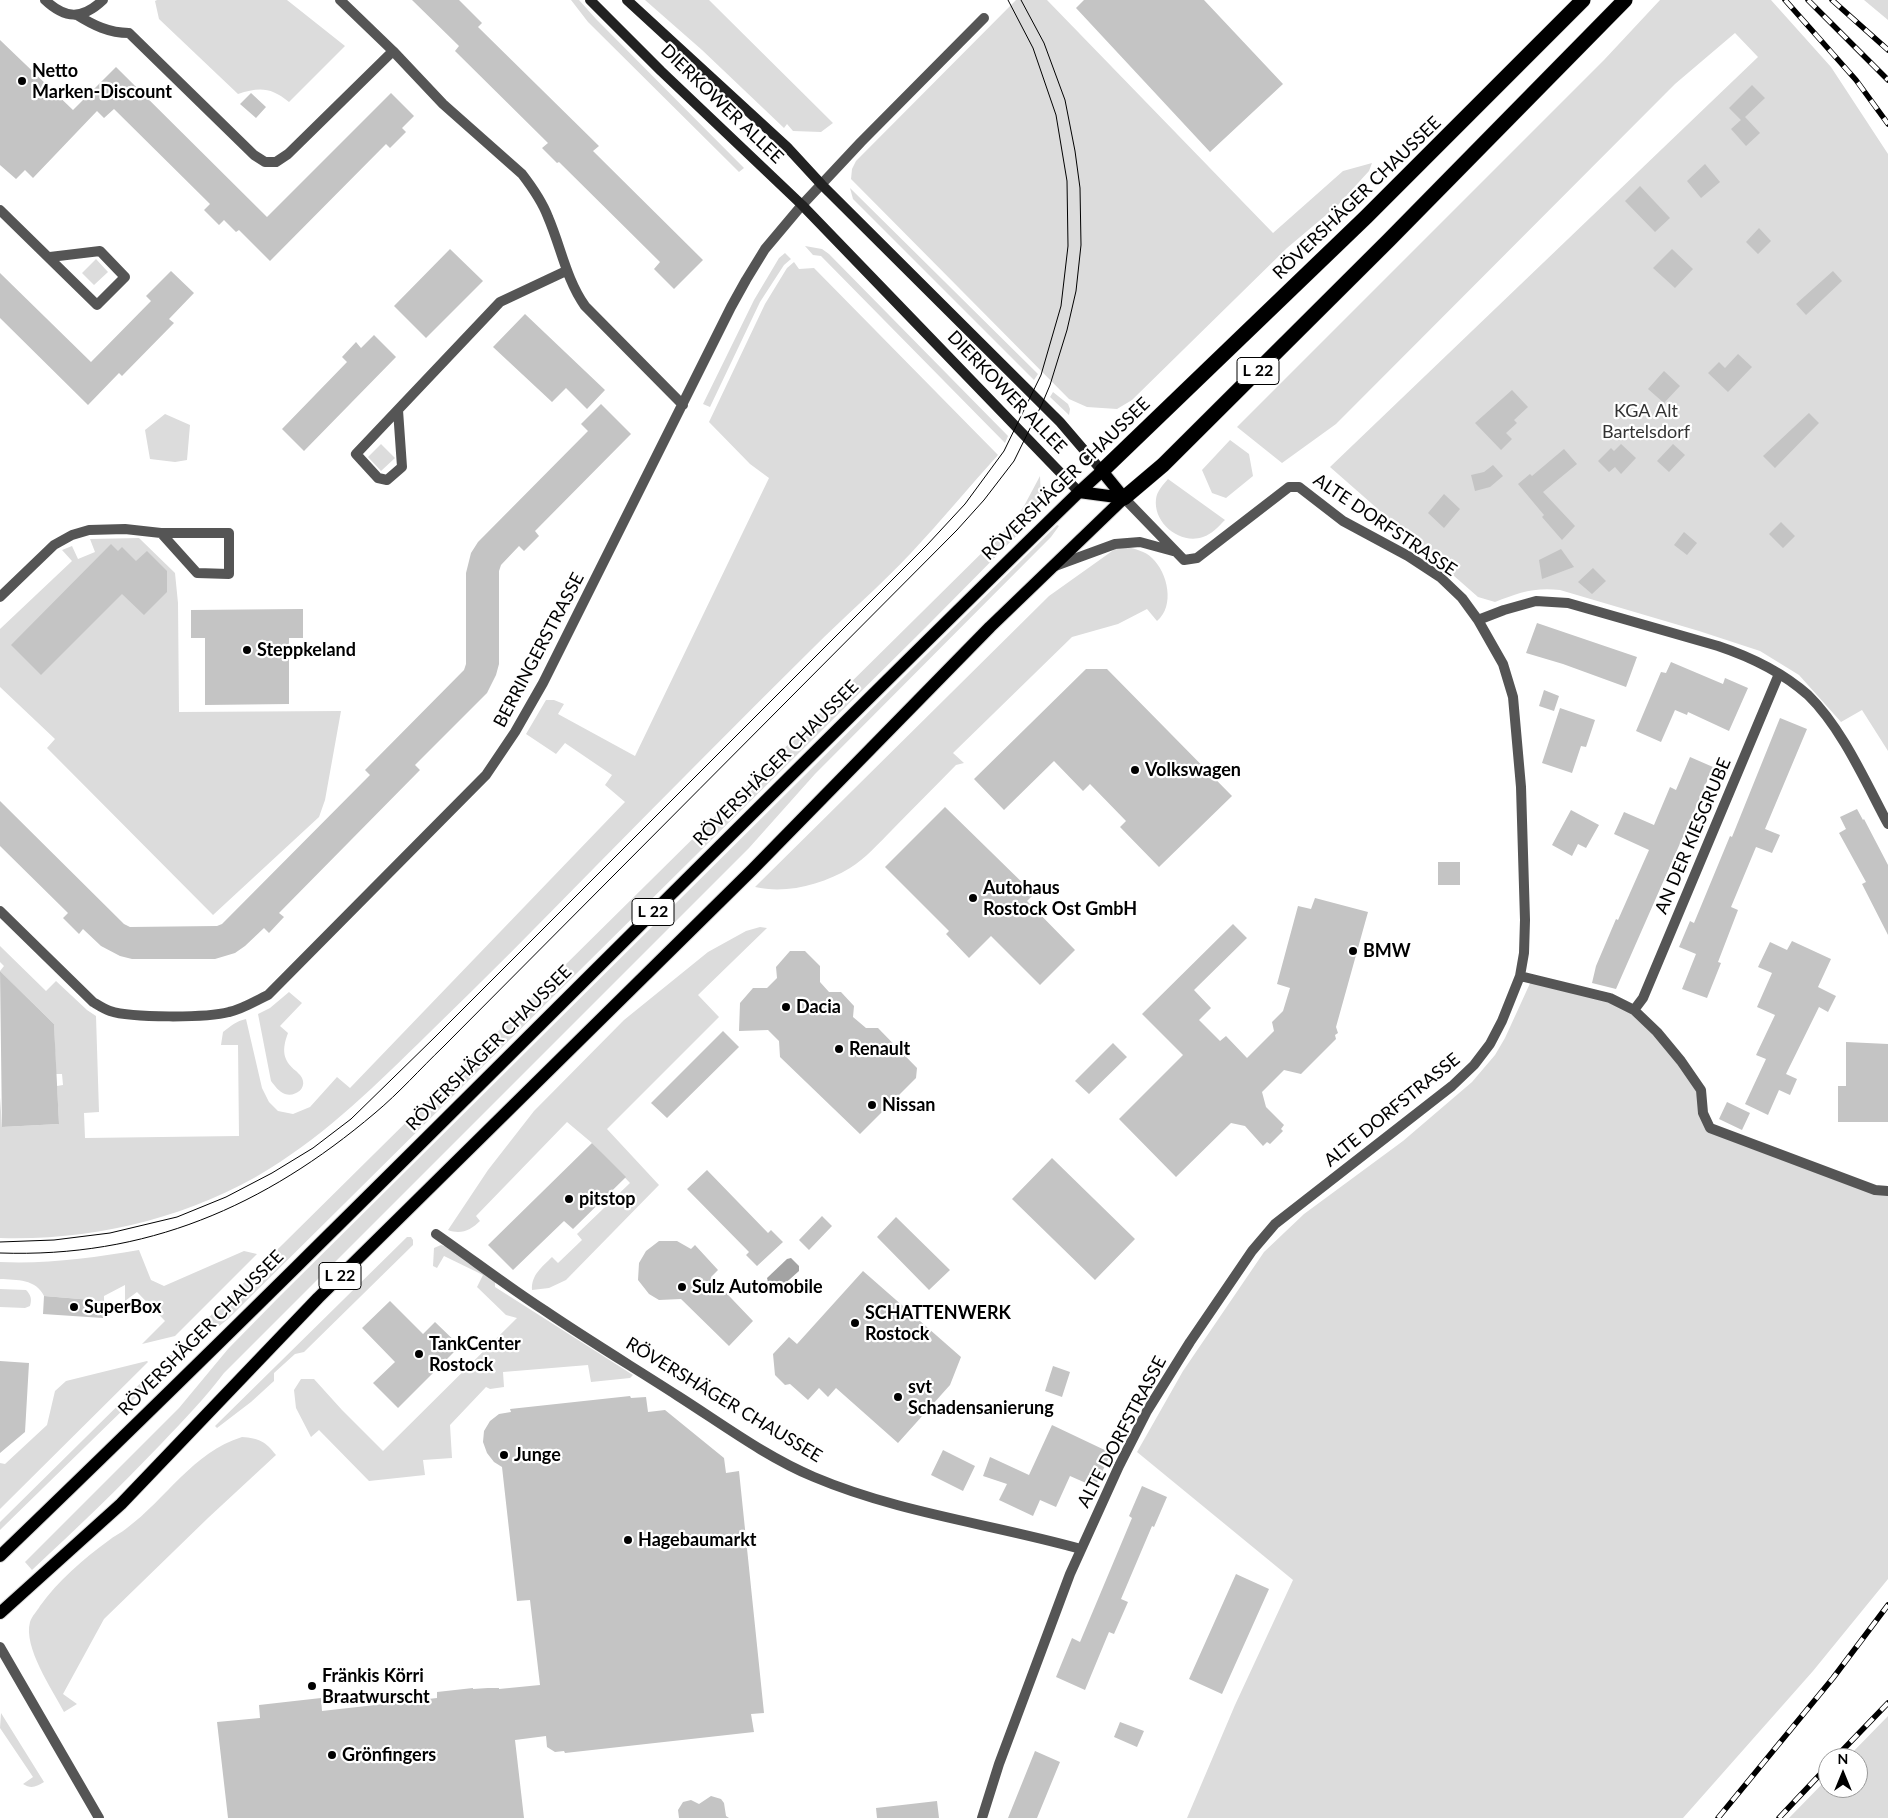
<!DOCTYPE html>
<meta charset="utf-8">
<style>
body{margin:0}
#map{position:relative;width:1888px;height:1818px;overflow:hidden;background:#fff;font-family:Lato,sans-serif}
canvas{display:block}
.north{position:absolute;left:1818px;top:1748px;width:50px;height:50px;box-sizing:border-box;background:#fff;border:1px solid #999;border-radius:50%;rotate:0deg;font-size:14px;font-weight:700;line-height:20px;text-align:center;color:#000}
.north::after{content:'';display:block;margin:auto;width:18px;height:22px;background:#000;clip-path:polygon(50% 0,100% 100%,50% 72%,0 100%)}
</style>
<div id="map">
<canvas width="1888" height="1818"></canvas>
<div class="north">N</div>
</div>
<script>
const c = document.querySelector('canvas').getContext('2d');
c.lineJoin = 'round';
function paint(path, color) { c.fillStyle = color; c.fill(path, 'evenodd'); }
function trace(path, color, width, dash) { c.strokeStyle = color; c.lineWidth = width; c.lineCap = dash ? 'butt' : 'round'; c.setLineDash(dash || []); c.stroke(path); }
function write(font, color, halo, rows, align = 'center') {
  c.font = font + ' Lato,sans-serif'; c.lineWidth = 4.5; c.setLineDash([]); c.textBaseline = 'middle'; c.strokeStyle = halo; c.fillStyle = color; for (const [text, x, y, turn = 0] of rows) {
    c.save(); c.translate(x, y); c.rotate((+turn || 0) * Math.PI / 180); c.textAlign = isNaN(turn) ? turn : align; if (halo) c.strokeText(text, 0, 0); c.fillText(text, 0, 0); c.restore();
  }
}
paint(new Path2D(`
 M157,0H287L345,46L289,102C271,87 259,87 238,94L159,19L155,1Z
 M571,0H579L596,19L744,168L739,172L588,22Z
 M645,0H709L833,123L821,132L793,131L787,124L784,128L702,50Z
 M1016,0H1047L1273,233L1343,171L1372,163L1369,171L1338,205L1287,248L1132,400L1117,409L1087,407L1069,399L851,179L852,169L856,161Z
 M1660,0H1771L1831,67L1888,154V751L1862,710L1841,722L1799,675L1760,651L1699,631L1560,590C1534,587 1518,593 1495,602L1478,597L1330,467L1758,57L1735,33L1675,84L1336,424L1282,463L1237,427L1604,60Z
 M1864,0H1888V20Z
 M850,188L1038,374L1034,380L853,199Z
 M805,246L822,249L829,254L1008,436L1005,443L821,256L813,255Z
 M785,253L791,259L784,265L760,302L710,407L703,404L754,300L779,258Z
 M96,259L108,272L94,285L82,273Z
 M794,262L799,269L814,268L998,455C969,487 941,521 911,553C880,586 845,616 812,649C739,721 667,794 595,867C540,923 485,979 428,1034C378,1083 329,1132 269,1169C190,1218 92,1241 0,1238V1097L2,1127L59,1124L57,1086L63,1085L62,1074H56L54,1024L0,971L4,966L0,962V946L46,991L56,981L87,1010L96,1016L99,1112L84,1113L85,1138L239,1136L238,1045H221L223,1032C231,1026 236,1021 246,1019L262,1088L269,1102L278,1111L293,1114L310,1107L337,1077L350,1088L625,802L605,785L612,775L565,743L556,754L526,734L546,700H554L564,704L558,714L635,756L769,478L750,464L709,422L765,304L787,268Z
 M1053,392L1068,404L1070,409L1069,415L1050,397Z
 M165,414L190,425L187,460L175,462L150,459L145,430Z
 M1230,440L1249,454L1253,476L1226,498L1212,493L1202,470Z
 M381,444L395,458L381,471L368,457Z
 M1040,476L1041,500L1031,521L926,627L228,1319L218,1327L192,1334L1012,523L1024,506Z
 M1168,479L1225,520C1218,527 1212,534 1203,537C1180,545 1153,523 1156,499C1157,491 1163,485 1168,479Z
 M1057,525L1059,526L1051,537L815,774L749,848L224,1373C205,1398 183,1421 161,1444C119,1488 76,1529 32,1570L25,1562L179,1408L228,1349L279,1297Z
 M139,538L175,573L178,603L179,712L341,711L325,800L319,817L213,915L47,748L55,739L0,687V629L72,561L62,550L72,546L78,559L95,552L90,539Z
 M1127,547C1135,549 1145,551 1152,558C1168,573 1175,606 1157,621L1147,609L1118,624L1072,637L953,753L964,763L956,765C935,787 913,808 892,830C879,843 865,859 850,868C822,885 786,894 755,887L1049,596L1115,549Z
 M760,927L767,928L698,995L719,1017L607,1129L659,1185L566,1280L549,1288L532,1290C531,1275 542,1267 552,1257L558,1263L582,1240L577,1234L630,1183L592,1143L567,1122L476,1216L480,1221C471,1230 461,1235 448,1230L488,1170L534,1111L624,1020L708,952L746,931Z
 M1532,979L1634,1010L1701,1090L1710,1128L1888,1191V1579L1813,1671L1683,1818H1187L1235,1705L1293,1580L1137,1452L1183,1371L1264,1252L1304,1214L1403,1141L1472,1082L1495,1055L1505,1038Z
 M289,992L302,1003L280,1026L288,1033C282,1049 282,1060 296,1071C299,1074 302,1076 303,1081C305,1090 294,1097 285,1094C279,1092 275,1086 271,1081L258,1014L270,1008Z
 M407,1237H411L413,1240V1245L304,1352L295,1354L274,1373V1381L251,1402L217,1428L215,1426Z
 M441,1245L450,1248L495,1279V1287L633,1375L630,1378L591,1382L588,1365L503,1372L504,1387L490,1389L486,1387L450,1425L452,1458L423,1460L425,1475L369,1481L319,1430L311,1437L296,1408L294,1390L301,1379H314L342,1410L383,1451L517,1318L506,1315L477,1287L483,1275L444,1256L437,1268L433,1266L434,1248Z
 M139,1250L151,1280L164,1286L244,1251L257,1254L175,1336L142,1344L165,1321L137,1292L125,1301V1285L104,1296V1301L44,1296C36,1279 17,1280 0,1279V1262C47,1264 93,1258 139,1250Z
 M0,1289L26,1290C31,1295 32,1299 30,1306L25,1308L0,1307Z
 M169,1355H172L173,1361L0,1530V1522Z
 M147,1361L148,1362L0,1509V1463L5,1464L47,1425L55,1391L66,1381Z
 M242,1437C259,1438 266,1442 276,1455L208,1518L104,1619L63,1694L77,1704L64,1712C52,1689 23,1647 30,1622C32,1616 37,1611 40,1606C58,1581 83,1559 108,1541C114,1536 121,1533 127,1528C166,1499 193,1452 242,1437Z
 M1,1713L44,1782C36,1787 31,1789 23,1784L33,1777L0,1728Z
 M1888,1716V1818H1789L1828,1778V1788H1858V1758H1847Z`), '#dcdcdc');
paint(new Path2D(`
 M791,1258L799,1266V1271L780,1288L775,1289L768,1282L767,1278L787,1259Z`), '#a3a3a3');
paint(new Path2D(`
 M412,0H459L482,23L478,27L599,146L593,151L703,260L674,289L654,269L660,262L559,162L557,163L542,148L548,143L455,51L459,46Z
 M1084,0H1204L1283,84L1210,152L1076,8Z
 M0,40L73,110L116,67L267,217L391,93L414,116L402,128L406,132L390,148L386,144L270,261L239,230L236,232L224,220L219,225L204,210L210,204L114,109L104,118L97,111L33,178L25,170L16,179L0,165Z
 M1752,85L1765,98L1745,117L1760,133L1746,146L1731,129L1741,120L1729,108Z
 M251,93L266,107L256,118L240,104Z
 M1705,164L1720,182L1701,198L1687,181Z
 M1640,186L1670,218L1655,232L1625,201Z
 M1759,228L1771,241L1758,254L1746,242Z
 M450,249L483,281L426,338L394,306Z
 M1672,249L1693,269L1675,288L1653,268Z
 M171,271L194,293L169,319L174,323L122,376L119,373L88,405L0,318V273L91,362L151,301L146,296Z
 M1833,271L1842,281L1806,315L1796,304Z
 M525,314L605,390L587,409L566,388L552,402L493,347Z
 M374,335L396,357L304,451L282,429L347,362L342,357L356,342L361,348Z
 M1738,354L1752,367L1728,392L1708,373L1719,362L1725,368Z
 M1664,371L1680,386L1664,403L1648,389Z
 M1512,390L1528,407L1514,420L1517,423L1506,433L1512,439L1501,450L1475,423Z
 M601,404L631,434L535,531L539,536L524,551L519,546L501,565L499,571V664L496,675L487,693L415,765L420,770L279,913L284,917L269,933L264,928L245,946L235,953L215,959H132L120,956L101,946L83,929L79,934L63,918L68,913L0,846V801L124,924L130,927L217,926L222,924L370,775L365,770L464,670L466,664V573L471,553L478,542L588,431L581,424Z
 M1809,413L1819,423L1775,468L1763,456Z
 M1621,444L1636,458L1621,474L1615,467L1609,472L1598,461L1611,448L1614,451Z
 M1673,444L1685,455L1669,472L1657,461Z
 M1564,449L1577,464L1543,492L1575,526L1562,540L1542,517L1544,515L1518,484L1530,474L1532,476Z
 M1493,465L1503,476L1490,487L1475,491L1471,475L1484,472Z
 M1444,494L1460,509L1444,528L1428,513Z
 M1781,522L1795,536L1783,548L1769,534Z
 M1684,532L1697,543L1687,555L1674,545Z
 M111,544L118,551L122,547L136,561L147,551L167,571V592L144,615L122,594L41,675L11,645Z
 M1561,549L1574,567L1542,579L1539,560Z
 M1593,568L1606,581L1592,594L1578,582Z
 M303,609V638H289V704L205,705V638H191V610Z
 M1537,623L1637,657L1626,687L1563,664L1526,653Z
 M1671,662L1723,684L1725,678L1748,688L1729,731L1688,712L1687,715L1675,710L1661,742L1636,731L1661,672L1666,673Z
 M1086,669H1107L1232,796L1159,867L1120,827L1126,821L1090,784L1083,791L1054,761L1004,810L974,779Z
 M1544,690L1559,696L1554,711L1539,706Z
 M1560,708L1595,720L1586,747L1581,746L1572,773L1542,763Z
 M1780,718L1807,729L1765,829L1780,835L1772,853L1756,847L1731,907L1738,910L1718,962L1721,963L1707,998L1682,989L1696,954L1679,947L1690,921L1694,923L1730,836L1732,837Z
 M1690,757L1713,767L1696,807L1616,989L1592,983L1596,966L1616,919L1618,920L1649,850L1614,834L1624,812L1654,825L1670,787L1676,790Z
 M945,807L1034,894L1027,901L1075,950L1040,985L991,936L969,958L946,934L949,931L885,867Z
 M1857,809L1863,820L1864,819L1888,865V935L1862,884L1866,882L1839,833L1846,829L1840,817Z
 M1571,810L1599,825L1586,848L1578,844L1572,856L1552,845Z
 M1438,862H1460V885H1438Z
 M1315,898L1368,912L1336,1027L1338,1033L1335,1035L1336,1039L1301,1074L1284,1070L1262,1092L1266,1107L1284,1125L1281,1129L1283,1131L1270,1144L1267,1142L1263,1146L1245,1126L1231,1123L1176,1177L1119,1119L1183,1055L1142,1014L1233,924L1247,938L1194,990L1211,1008L1199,1020L1220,1041L1226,1036L1247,1058L1274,1031L1272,1022L1283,1011L1290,988L1277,984L1298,906L1311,909Z
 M1792,941L1831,959L1818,987L1836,996L1828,1012L1819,1007L1786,1074L1797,1079L1790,1095L1779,1090L1768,1115L1745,1104L1766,1059L1756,1055L1775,1015L1757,1007L1772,973L1758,967L1770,942L1787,950Z
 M790,951H805L820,966V982L829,992H841L854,1006L853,1017L866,1028H878L917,1068L916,1078L860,1134L780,1057L779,1041L768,1030L739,1031L740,1003L753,988H767L777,978L776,967Z
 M0,971L54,1024L59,1124L2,1127Z
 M723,1031L739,1047L667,1118L651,1103Z
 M1846,1042L1888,1044V1122H1838V1086H1846Z
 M1113,1043L1127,1057L1089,1094L1075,1081Z
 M1727,1102L1750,1113L1742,1130L1719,1119Z
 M592,1143L626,1177L573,1229L564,1221L513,1270L488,1245Z
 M1052,1158L1135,1239L1095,1280L1012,1199Z
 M707,1170L768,1233L771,1230L783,1242L757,1266L746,1255L749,1252L687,1189Z
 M822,1216L832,1226L809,1250L799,1240Z
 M896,1217L950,1270L929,1290L877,1237Z
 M659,1241H677L691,1249L695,1245L718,1270L711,1277L753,1321L729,1346L681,1299L659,1300L649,1294L638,1280L639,1263L646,1251Z
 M863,1271L961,1357L950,1385L898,1443L836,1388L828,1397L819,1388L808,1400L790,1384L785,1385L775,1375L773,1354L789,1337L797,1344Z
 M44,1296L104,1301L103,1318L43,1314Z
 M390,1301L423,1334L435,1322L460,1346L398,1408L373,1383L395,1362L362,1328Z
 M0,1361L29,1363L25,1432L0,1453Z
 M1053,1366L1070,1372L1062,1397L1045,1391Z
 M630,1396L631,1398L646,1397L648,1412L665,1410L724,1458L726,1473L739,1471L764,1713L751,1714L754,1732L565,1753L564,1751L555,1752L547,1747L546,1736L515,1740L524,1818H228L217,1722L260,1718L259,1705L321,1698L322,1711L437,1698V1692L473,1688V1689L488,1688H499V1689L540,1685L530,1600L517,1601L502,1467L494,1462L487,1453L483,1442L484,1431L490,1421L499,1414L511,1412L510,1409Z
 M1052,1425L1111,1453L1095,1487L1070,1476L1056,1507L1040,1500L1033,1516L999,1500L1007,1484L983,1476L990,1457L1029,1475Z
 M943,1450L975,1466L963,1491L931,1475Z
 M1142,1486L1167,1497L1154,1527L1152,1526L1121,1599L1128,1602L1114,1634L1109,1632L1085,1690L1056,1677L1072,1638L1080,1642L1132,1518L1129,1516Z
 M1236,1574L1269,1589L1222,1694L1189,1679Z
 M1120,1722L1144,1731L1137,1747L1114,1737Z
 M1035,1751L1060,1762L1037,1818H1008Z
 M711,1796L721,1799L724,1803L726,1816L729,1818H679L678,1810L683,1802L691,1800L699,1804Z
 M937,1801L939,1818H877L876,1808Z`), '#c4c4c4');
const primary = new Path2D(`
 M1079,492L1124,498
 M0,1556C364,1206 717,844 1079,492L1102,471L1124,498
 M0,1613L121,1504L318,1298L752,870L990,627L1124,498`);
const highway = new Path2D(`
 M1102,471L1366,217L1583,0
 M1124,498L1163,465L1389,240L1625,0`);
trace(primary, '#dbdbdb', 14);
trace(highway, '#dbdbdb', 16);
trace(new Path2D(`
 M45,0C65,19 82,20 103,0
 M340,0L393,51L443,104L522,174C532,187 542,201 548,217C561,247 566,279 585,306L683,405
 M77,15C93,25 109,33 129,33L254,155L265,162H276L288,154L393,51
 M0,210L97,305L125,277L100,251L50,257
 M398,410L402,467L387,480L378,478L356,454L500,302L566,271
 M1055,566L1115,544L1140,542L1173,551
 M0,597L54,545L72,535L89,530L125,529L161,533H229V574L197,573L161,533
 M1478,620L1504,610L1536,601L1568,603L1718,646C1751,657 1782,672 1808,695C1842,728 1866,783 1888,824
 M0,911L93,1002C98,1005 104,1009 110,1011C131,1018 207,1018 229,1012C243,1009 255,1001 268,995L486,775L515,732L543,683L731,307L746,280L765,249L802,205L861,142L984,18
 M1520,976L1610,998L1634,1010L1657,1032L1681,1061L1701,1090L1703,1113L1710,1128L1875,1190L1888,1191
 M1634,1010L1643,998L1779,674
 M436,1234C472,1259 507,1286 544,1310C588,1340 633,1367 678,1396C722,1424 766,1457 814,1477C899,1513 992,1524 1081,1549
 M0,1647L99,1818
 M982,1818L999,1764L1070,1574L1119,1466L1147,1411L1190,1342L1252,1251L1275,1224L1452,1086L1474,1065L1490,1044L1502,1021L1520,976L1524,953L1525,920L1521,787L1513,697L1503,664L1478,620L1462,598L1440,577L1408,556L1343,521L1299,487H1289L1197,558L1184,560L1124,498`), '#555', 10);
trace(new Path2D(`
 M590,0L661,71L802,205L1079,492
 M627,0L787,147L822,185L1060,422L1102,471`), '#222', 10);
trace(primary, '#000', 12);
trace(highway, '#000', 15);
trace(new Path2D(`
 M0,1242L54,1240L110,1233L177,1217L226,1197L272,1173L313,1148L351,1119L435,1037L927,545L965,504L1004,451L1041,375L1061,306L1068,246L1067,181L1056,115L1033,48L1008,0
 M0,1253C146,1258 264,1207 375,1113C399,1093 420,1069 443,1047L957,530L984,500L1014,461L1042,404L1050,385L1067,330L1076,291L1081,245L1080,188L1075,151L1065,100L1044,43L1021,0`), '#000', 1);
const rail = new Path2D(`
 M1785,0L1856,80L1888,124
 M1808,0L1888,80
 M1832,0L1888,50
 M1835,1758L1888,1703
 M1718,1818L1833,1678L1888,1605
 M1779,1818L1828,1766`);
trace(rail, '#000', 5.5);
trace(rail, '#fff', 4, [11]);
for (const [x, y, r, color] of [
 [22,81,5,"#000"],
 [247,650,5,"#000"],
 [1135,770,5,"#000"],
 [973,898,5,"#000"],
 [1353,951,5,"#000"],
 [786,1007,5,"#000"],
 [839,1049,5,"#000"],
 [872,1105,5,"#000"],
 [569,1199,5,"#000"],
 [682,1287,5,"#000"],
 [74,1307,5,"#000"],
 [855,1323,5,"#000"],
 [419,1354,5,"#000"],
 [898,1397,5,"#000"],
 [504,1455,5,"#000"],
 [628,1540,5,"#000"],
 [312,1686,5,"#000"],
 [332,1755,5,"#000"]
]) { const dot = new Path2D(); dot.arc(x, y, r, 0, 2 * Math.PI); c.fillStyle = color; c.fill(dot); trace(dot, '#fff', 2); }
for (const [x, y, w] of [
 [1258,371,42],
 [653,912,42],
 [340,1276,42]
]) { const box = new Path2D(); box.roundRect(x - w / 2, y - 13.5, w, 27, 4); c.fillStyle = '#fff'; c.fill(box); trace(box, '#000', 1); }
write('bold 16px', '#000', null, [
 ["L 22",1258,371],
 ["L 22",653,912],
 ["L 22",340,1276]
]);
write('bold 18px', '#000', '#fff', [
 ["Netto",32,71],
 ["Marken-Discount",32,92],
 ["Steppkeland",257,650],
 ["Volkswagen",1145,770],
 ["Autohaus",983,888],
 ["Rostock Ost GmbH",983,909],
 ["BMW",1363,951],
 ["Dacia",796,1007],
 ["Renault",849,1049],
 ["Nissan",882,1105],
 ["pitstop",579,1199],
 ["Sulz Automobile",692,1287],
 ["SuperBox",84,1307],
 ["SCHATTENWERK",865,1313],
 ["Rostock",865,1334],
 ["TankCenter",429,1344],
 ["Rostock",429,1365],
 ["svt",908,1387],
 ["Schadensanierung",908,1408],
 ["Junge",514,1455],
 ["Hagebaumarkt",638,1540],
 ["Fränkis Körri",322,1676],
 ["Braatwurscht",322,1697],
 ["Grönfingers",342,1755]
], 'left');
write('18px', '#000', '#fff', [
 ["DIERKOWER ALLEE",722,104,44],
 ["RÖVERSHÄGER CHAUSSEE",1357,198,-44],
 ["DIERKOWER ALLEE",1007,392,46],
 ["RÖVERSHÄGER CHAUSSEE",1066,479,-44],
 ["ALTE DORFSTRASSE",1385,525,34],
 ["BERRINGERSTRASSE",539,650,-62],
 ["RÖVERSHÄGER CHAUSSEE",776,763,-45],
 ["AN DER KIESGRUBE",1693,836,-67],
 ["RÖVERSHÄGER CHAUSSEE",489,1048,-45],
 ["ALTE DORFSTRASSE",1392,1110,-39],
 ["RÖVERSHÄGER CHAUSSEE",201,1333,-45],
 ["RÖVERSHÄGER CHAUSSEE",724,1400,31],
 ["ALTE DORFSTRASSE",1122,1432,-62]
]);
write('18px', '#333', '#fff', [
 ["KGA Alt",1646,411],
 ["Bartelsdorf",1646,432]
]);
</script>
